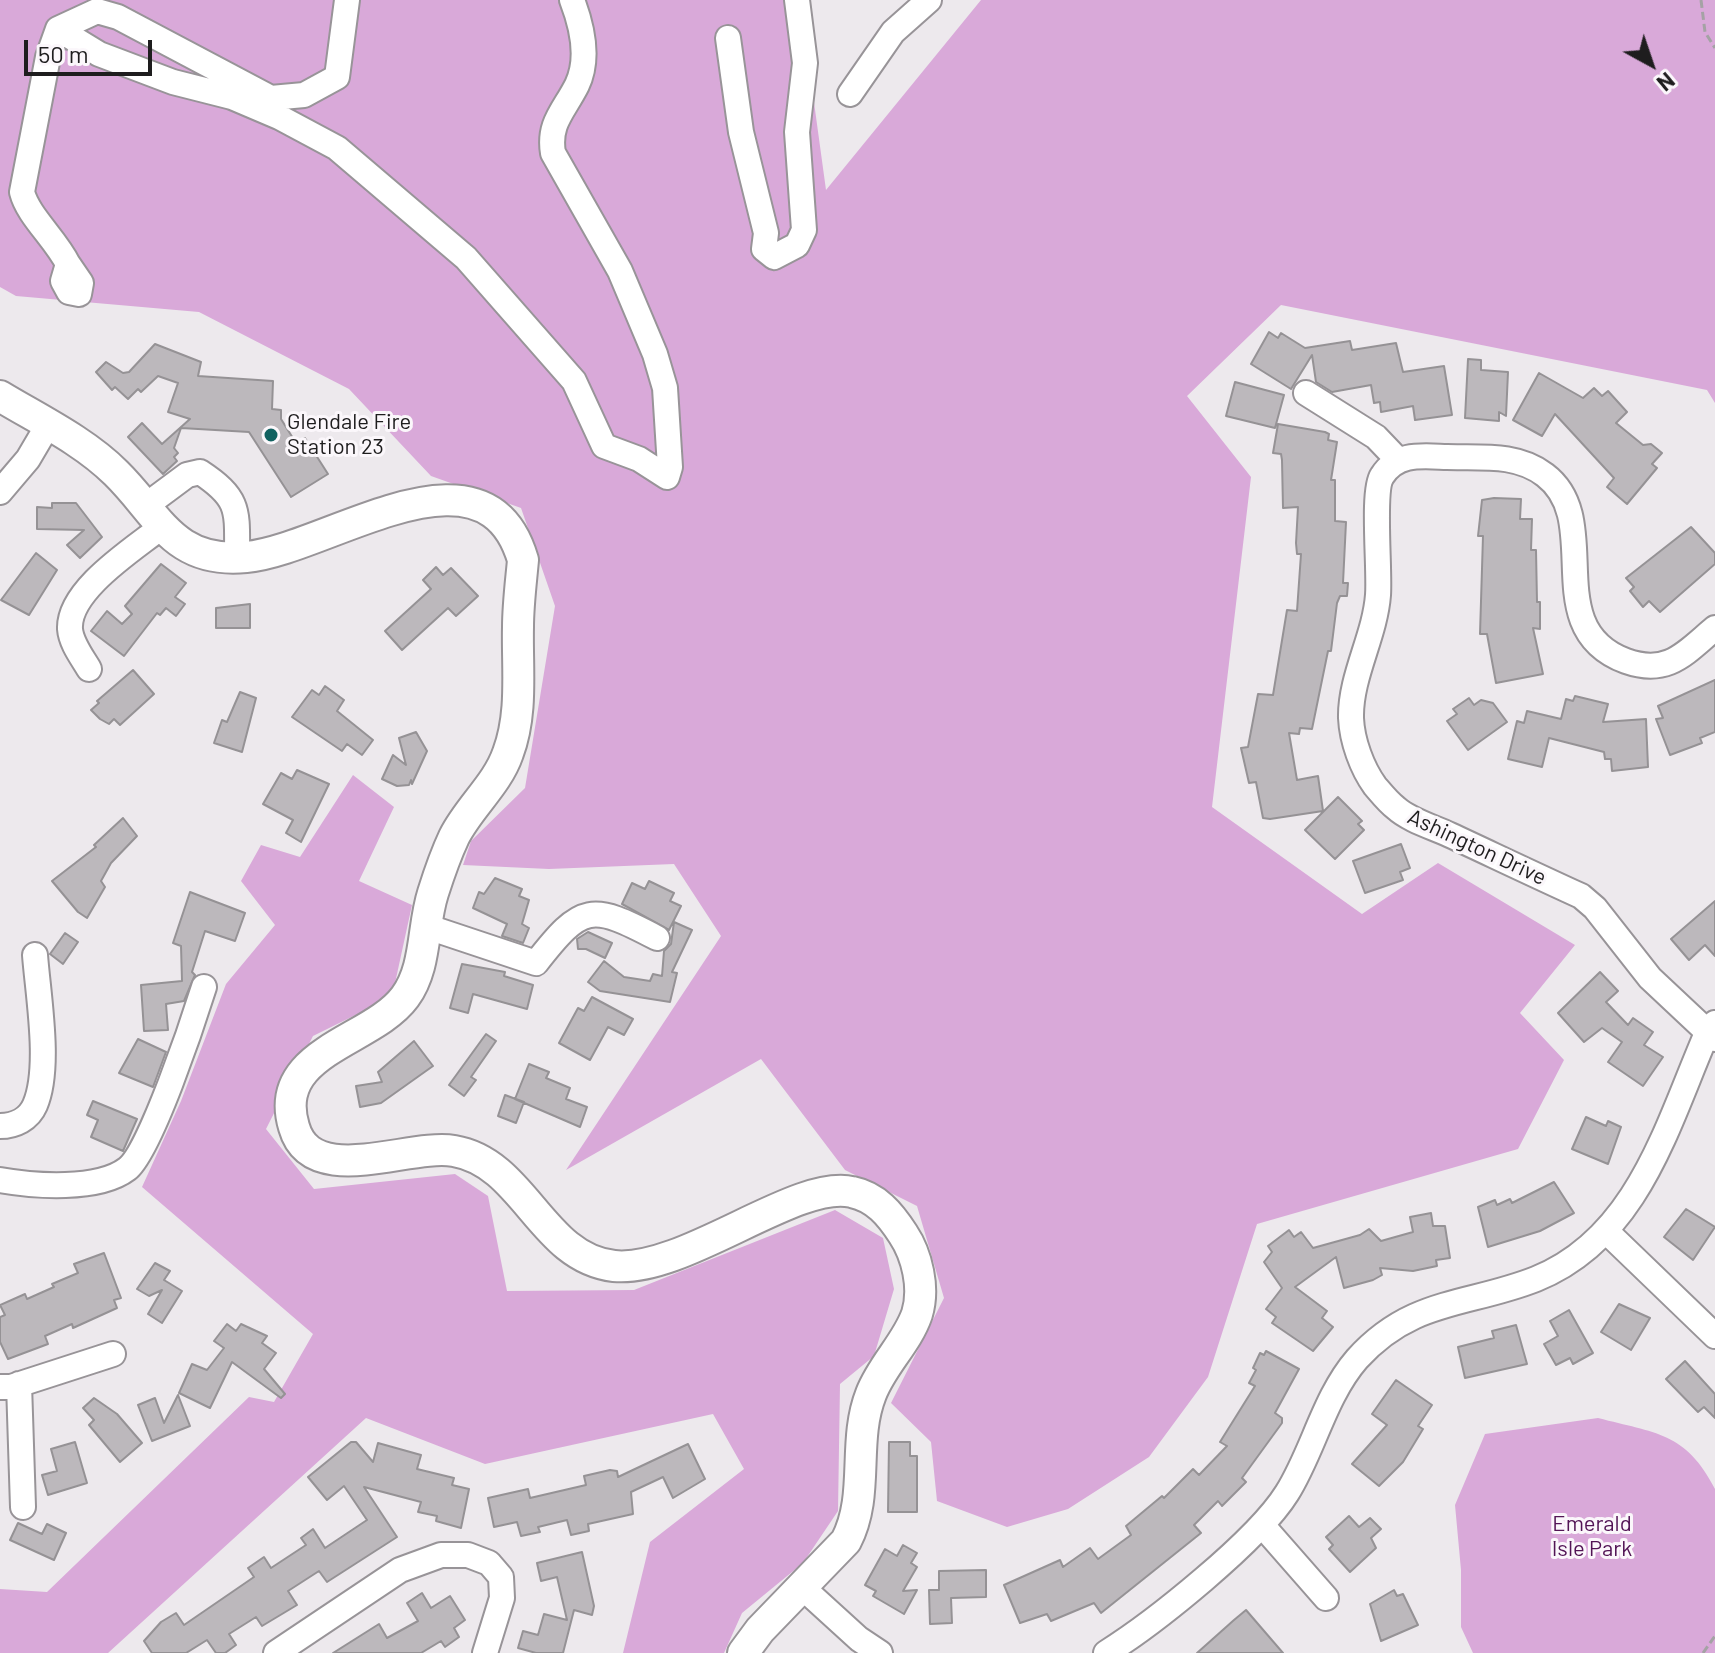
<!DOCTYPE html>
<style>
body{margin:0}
#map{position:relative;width:1715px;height:1653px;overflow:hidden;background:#ede9ed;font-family:Barlow,sans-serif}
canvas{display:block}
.north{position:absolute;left:1611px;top:24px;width:80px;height:80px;-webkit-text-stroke:6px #fbf7fb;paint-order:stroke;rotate:140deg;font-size:22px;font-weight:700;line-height:32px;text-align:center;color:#1e1d1e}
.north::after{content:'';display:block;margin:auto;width:28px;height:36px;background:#1e1d1e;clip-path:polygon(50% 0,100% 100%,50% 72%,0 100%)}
.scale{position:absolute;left:24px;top:40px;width:128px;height:36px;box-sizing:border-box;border:4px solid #1e1d1e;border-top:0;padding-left:10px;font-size:24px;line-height:28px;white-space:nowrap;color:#1e1d1e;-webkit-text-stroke:6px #fbf7fb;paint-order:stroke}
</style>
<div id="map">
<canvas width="1715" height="1653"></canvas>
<div class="north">N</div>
<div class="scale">50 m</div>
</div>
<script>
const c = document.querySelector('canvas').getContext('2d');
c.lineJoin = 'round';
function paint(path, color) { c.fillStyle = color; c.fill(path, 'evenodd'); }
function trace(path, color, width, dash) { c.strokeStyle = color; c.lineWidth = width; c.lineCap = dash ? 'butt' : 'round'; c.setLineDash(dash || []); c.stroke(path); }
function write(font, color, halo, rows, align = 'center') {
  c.font = font + ' Barlow,sans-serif'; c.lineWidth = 6; c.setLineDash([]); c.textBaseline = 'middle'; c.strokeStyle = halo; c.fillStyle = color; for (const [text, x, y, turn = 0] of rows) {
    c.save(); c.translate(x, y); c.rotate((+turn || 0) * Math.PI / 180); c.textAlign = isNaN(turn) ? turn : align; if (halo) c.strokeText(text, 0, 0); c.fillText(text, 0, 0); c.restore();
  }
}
paint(new Path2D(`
 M0,0H800L826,190L981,0H1715V403L1707,390L1281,305L1187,396L1251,477L1212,807L1362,914L1438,863L1575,945L1520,1013L1564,1060L1518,1149L1257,1224L1208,1377L1149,1457L1068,1509L1007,1527L937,1501L931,1442L891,1403L944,1298L917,1206L845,1170L761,1059L566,1170L721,936L674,864L549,869L463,865L471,841L525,788L555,606L521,508L431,476L349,389L199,312L16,296L0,287Z
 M353,775L394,807L359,881L412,905L392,997L313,1036L266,1129L314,1189L455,1174L488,1196L507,1291L634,1290L835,1210L883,1238L894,1289L874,1356L840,1384L838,1511L803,1563L742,1613L724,1653H623L650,1542L744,1469L713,1414L485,1464L366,1418L108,1653H0V1589L47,1592L249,1397L274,1402L313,1334L142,1187L181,1101L226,984L275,925L241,881L261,845L300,857Z
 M1598,1418C1655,1433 1686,1432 1715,1489V1653H1473L1461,1627V1570L1455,1505L1485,1434Z`), '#d9a9d9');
const building = new Path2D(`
 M1269,332L1278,338L1281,333L1305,348L1350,341L1352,350L1396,343L1403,372L1444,366L1452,415L1415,420L1413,406L1381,412L1380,402L1374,403L1371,385L1332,392L1316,382L1312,355L1291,389L1251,364Z
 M155,344L201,362L198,376L273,381L272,409L281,410V419L296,443L305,438L328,474L291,497L249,432L181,428L174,448L178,453L174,457L177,461L163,474L128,437L142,423L162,444L190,419L168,412L178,383L158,376L141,392L138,389L128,399L115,387L112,390L96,372L106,362L123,373L129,372Z
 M1468,359L1481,360V370L1508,372L1506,416L1499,412V421L1465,418Z
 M1539,373L1583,398L1594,388L1602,396L1608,391L1627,412L1616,423L1643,445L1651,444L1662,453L1652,464L1657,468L1627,504L1607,487L1614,478L1555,414L1542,436L1513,420Z
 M1235,382L1284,395L1275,428L1226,416Z
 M1278,424L1325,432L1329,434L1328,440L1337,442L1331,480H1335V521L1346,522L1343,583H1348L1347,596H1340L1337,603L1331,651H1328L1312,729L1300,728L1299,734L1289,733L1297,780L1318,776L1323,811L1270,819L1263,818L1256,782L1249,783L1241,748L1248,747L1258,694L1273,695L1287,610L1297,611L1301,554H1297L1296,543L1298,507L1283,508L1282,460L1281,454L1273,453Z
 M1494,498L1521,499L1520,519H1532L1531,550H1536L1537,602H1540V629L1533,628L1543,674L1496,683L1487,634H1480L1483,536H1478L1482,500Z
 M52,503H76L102,537L80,558L67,545L84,530L37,529V507L52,508Z
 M1691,527L1715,553V564L1660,612L1649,601L1643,607L1630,591L1634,587L1626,578Z
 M36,553L57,570L29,615L1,600Z
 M161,564L186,583L175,597L185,604L176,616L166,608L160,615L157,613L124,656L91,631L107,611L122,624L132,614L125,606Z
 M436,567L443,575L451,568L478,596L456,616L448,608L402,650L385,631L431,589L423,580Z
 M250,604V628H216V608Z
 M133,670L154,694L120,725L114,719L109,724L100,719L91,710L99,703L97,701Z
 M1715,680V732L1700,738L1702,743L1670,755L1656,719L1663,718L1658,706Z
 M325,686L344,700L337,711L373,740L362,755L347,744L342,751L292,717L312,690L319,695Z
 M240,692L256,698L242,752L214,743L222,720L227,722Z
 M1575,696L1608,704L1603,722L1646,719L1648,767L1612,771L1611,759H1605L1604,752L1549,738L1542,767L1508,759L1517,721L1524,723L1527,711L1561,719L1566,699L1573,701Z
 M1469,698L1474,705L1481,700L1493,703L1507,722L1468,750L1447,721L1457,714L1453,709Z
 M416,732L427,751L412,784L411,780L409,785L397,786L382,779L393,755L406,765L399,738Z
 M297,770L329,784L301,842L286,833L293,820L263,804L281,773L292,779Z
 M1338,797L1362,821L1358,824L1364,830L1335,859L1305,830Z
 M123,818L137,836L111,863L101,881L105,887L87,918L78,912L52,881L96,847L94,845Z
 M1401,844L1410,868L1400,872L1403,880L1365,893L1353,861Z
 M495,878L522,889L519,896L529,900L522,924L529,928L523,943L502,936L507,924L473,908L479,892L484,894Z
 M649,881L674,893L670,901L681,906L669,930L622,904L632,883L645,889Z
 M190,892L245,913L235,941L205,931L192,972L195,975L184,1001L166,1004L168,1030L144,1031L141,985L182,981L181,946L173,943Z
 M1715,901V956L1705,945L1689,960L1671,939Z
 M674,922L692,930L672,972L677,973L670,1002L600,991L588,982L604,961L624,977L650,981L653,974L662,976L664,951L671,944Z
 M588,932L612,943L605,958L586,949H578L577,939Z
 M65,933L78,942L63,964L50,954Z
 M462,964L505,972L504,976L533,985L527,1009L473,994L468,1013L450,1008Z
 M1600,972L1618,991L1606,1002L1628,1025L1633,1018L1653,1032L1644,1045L1663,1057L1643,1086L1608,1062L1622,1042L1602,1028L1584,1042L1558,1013Z
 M592,997L633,1019L624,1035L608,1027L590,1060L559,1043L578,1008L584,1011Z
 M486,1034L496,1041L471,1077L476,1080L464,1096L449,1085Z
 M138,1039L166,1052L153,1087L119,1073Z
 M414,1041L433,1066L381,1103L360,1107L356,1086L382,1082L378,1072Z
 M529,1064L549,1072L546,1078L570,1088L566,1099L587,1107L580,1127L515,1099Z
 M505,1095L524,1102L516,1123L498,1116Z
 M93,1101L137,1119L123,1151L91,1137L98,1120L87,1115Z
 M1586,1117L1606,1126L1608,1121L1621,1127L1608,1164L1572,1149Z
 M1554,1182L1574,1213L1540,1231L1488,1247L1478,1207L1495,1200L1497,1205L1510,1199L1512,1203Z
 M1686,1209L1715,1227L1693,1260L1664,1237Z
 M1431,1213L1433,1226H1445L1450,1258L1436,1260L1437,1266L1413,1271L1380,1268L1382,1275L1373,1280L1344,1288L1336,1257L1295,1287L1327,1311L1322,1318L1333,1327L1313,1351L1272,1323L1276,1317L1266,1309L1282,1288L1264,1262L1272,1252L1268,1246L1289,1230L1294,1237L1301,1232L1313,1248L1360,1235L1369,1229L1381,1241L1413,1232L1410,1217Z
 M104,1253L121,1298L114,1300L117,1308L73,1328L72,1324L45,1336L48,1344L8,1359L0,1342V1317L5,1315L0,1305L25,1294L27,1299L54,1287L52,1284L78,1273L74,1264Z
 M155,1263L170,1271L164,1280L182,1291L162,1323L148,1314L162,1290L149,1296L137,1289Z
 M1619,1304L1650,1318L1631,1350L1601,1332Z
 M1569,1310L1593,1353L1573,1364L1570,1358L1556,1365L1544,1344L1558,1336L1550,1321Z
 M227,1324L236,1331L241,1324L267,1336L262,1343L276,1353L264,1369L285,1394L281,1398L232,1362L210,1408L179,1393L192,1364L207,1370L224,1348L214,1341Z
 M1516,1325L1527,1364L1465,1378L1458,1347L1494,1338L1492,1331Z
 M1266,1351L1299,1369L1275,1413L1282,1418V1423L1242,1478L1246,1482L1222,1506L1218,1501L1194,1525L1201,1533L1101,1613L1094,1603L1051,1621L1047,1614L1020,1623L1004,1585L1060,1560L1063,1567L1090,1548L1098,1559L1131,1535L1126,1526L1162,1496L1164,1498L1193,1469L1199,1475L1227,1446L1220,1442L1255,1386L1249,1383L1256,1370L1253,1368L1260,1353L1264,1355Z
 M1685,1361L1715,1394V1418L1704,1407L1698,1412L1666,1379Z
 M1396,1380L1432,1405L1418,1426L1423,1429L1403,1462L1379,1486L1352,1464L1387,1425L1372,1414Z
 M178,1395L190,1426L152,1441L138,1405L155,1398L164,1423Z
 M94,1398L117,1414L142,1443L120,1462L89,1425L94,1420L83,1408Z
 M75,1442L87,1483L48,1495L42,1475L57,1471L51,1449Z
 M351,1442H356L373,1462L378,1443L421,1455L417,1469L454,1478L452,1485L469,1489L461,1528L436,1521L437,1516L418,1512L421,1502L364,1487L397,1537L327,1582L319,1571L288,1591L297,1605L262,1626L256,1617L229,1634L236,1645L225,1653H216L207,1640L186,1653H152L144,1641L161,1622L176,1613L184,1625L254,1577L248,1568L264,1557L271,1568L306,1545L301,1538L313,1529L325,1548L367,1520L344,1486L327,1500L308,1477Z
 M889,1442H910V1456H917V1512H888Z
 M688,1444L705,1479L673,1498L663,1477L631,1492L633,1514L588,1524L589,1531L571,1535L567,1520L538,1527L540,1532L521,1536L517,1522L494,1527L488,1498L528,1489L530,1498L586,1485L584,1476L610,1470L617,1471L618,1477Z
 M1349,1516L1359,1527L1370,1518L1381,1529L1371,1538L1376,1548L1350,1572L1329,1549L1333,1545L1326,1537Z
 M18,1523L42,1534L47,1524L66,1533L54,1560L10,1540Z
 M903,1545L917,1553L911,1563L917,1567L903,1591L917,1590L904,1614L873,1596L876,1591L865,1585L885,1549L897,1556Z
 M582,1552L594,1606L592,1615L574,1610L563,1653H536L518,1648L523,1631L538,1635L544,1614L567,1620L557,1577L541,1581L537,1563Z
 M986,1570V1597L951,1598L952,1623L930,1624L929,1590H939V1571Z
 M1394,1590L1397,1596L1403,1594L1418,1625L1381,1641L1370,1604Z
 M422,1593L431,1608L450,1596L465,1620L454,1628L459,1637L445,1647L441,1641L421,1653H333L379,1624L387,1638L418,1621L407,1603Z
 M1246,1610L1283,1653H1197L1234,1620Z`);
paint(building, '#bcb8bc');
trace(building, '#959295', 2);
const minor = new Path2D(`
 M58,29L99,54L173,82L232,97L279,117L337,148L466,258L574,381L604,446L639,459L667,477L670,467L665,388L655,354L620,271L553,153C548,123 564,111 577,85C590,58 582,26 572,0
 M728,38L741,132L766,233L764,249L774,257L797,245L804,230L797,132L805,63L797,0
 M850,94L893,32L929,0
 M68,264C55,238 28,216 22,192L48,57L58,29L97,11L118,17L271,98L304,95L337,77L347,0
 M68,264L81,283L79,294L69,292L63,281Z
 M1306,393L1376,437L1398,460
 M0,492L28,459L48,425
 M144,507L187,475L200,472C241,499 237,511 237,557
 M1715,628C1685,653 1668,676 1626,661C1537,628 1606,521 1545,475C1517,453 1480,458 1447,457C1422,456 1397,452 1382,476C1372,491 1380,569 1378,595C1375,636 1350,677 1351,718C1352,741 1362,768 1375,786C1381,793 1388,802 1396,808C1409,820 1433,827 1450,835C1493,855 1537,876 1581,896L1595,908L1650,978L1715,1039
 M89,669C82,657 71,643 70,629C68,590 134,549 160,528
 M425,926L536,963C582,904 591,903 657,938
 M0,1126C15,1126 29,1119 35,1105C51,1068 38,995 35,955
 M0,1180C34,1186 98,1191 127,1169C150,1152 194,1019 204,987
 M1607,1232L1715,1336
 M19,1384L23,1507
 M0,1387H11L113,1354
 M1262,1525L1326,1598
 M803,1588L859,1639L880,1653
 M276,1653L400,1570L441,1555H468L489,1563L501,1577L502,1598L485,1653
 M1106,1653C1154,1623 1257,1541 1287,1493C1313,1452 1324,1397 1357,1359C1412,1298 1468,1306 1536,1279C1638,1238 1667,1125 1707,1033L1715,1023`);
const major = new Path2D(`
 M0,396C38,419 84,441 116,473C159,515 173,564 246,557C327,550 485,431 523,560C521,582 518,605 518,627C517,669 523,713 508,753C497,785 469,807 454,837C446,854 439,874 433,893C422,927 427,967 405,997C372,1042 271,1051 294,1127C312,1190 409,1143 454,1151C525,1163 541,1258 614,1266C684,1273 796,1179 852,1192C876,1197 890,1214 903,1234C917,1255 925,1288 917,1314C907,1343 882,1365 871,1394C852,1442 870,1495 846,1541L760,1630L743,1653`);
trace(minor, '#989498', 28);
trace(major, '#989498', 34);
trace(new Path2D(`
 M1701,0L1705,32L1715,48
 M1703,1653L1715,1636`), '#a4a2a4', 3, [8, 4]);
trace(minor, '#fff', 24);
trace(major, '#fff', 30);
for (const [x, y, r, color] of [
 [271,435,8,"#126261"]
]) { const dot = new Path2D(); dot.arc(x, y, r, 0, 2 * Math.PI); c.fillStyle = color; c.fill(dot); trace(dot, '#fbf7fb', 3); }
write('22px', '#1e1d1e', '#fbf7fb', [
 ["Glendale Fire",287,422],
 ["Station 23",287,447]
], 'left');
write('22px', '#1e1d1e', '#fbf7fb', [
 ["Ashington Drive",1477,847,25]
]);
write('22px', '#521455', '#fbf7fb', [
 ["Emerald",1592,1524],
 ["Isle Park",1592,1549]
]);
</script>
